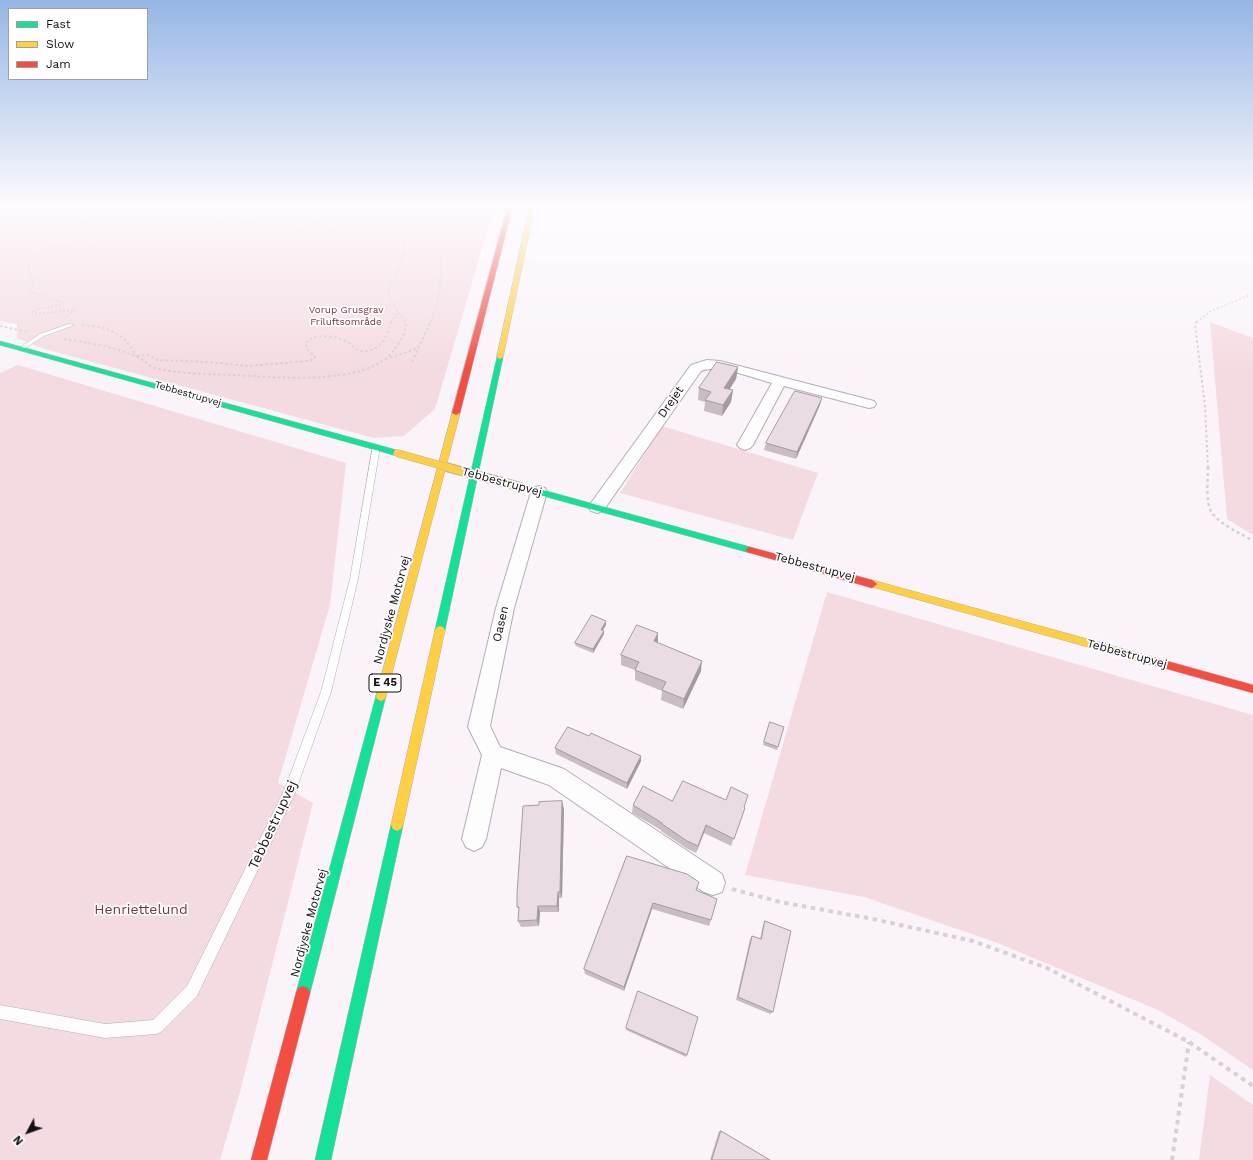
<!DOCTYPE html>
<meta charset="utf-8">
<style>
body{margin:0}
#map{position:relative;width:1253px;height:1160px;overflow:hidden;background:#faf4fa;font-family:"Work Sans",sans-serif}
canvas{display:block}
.legend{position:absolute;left:8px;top:8px;width:140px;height:72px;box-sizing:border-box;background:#fff;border:1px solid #a19fa1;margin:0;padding:5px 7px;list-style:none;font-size:12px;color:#140f14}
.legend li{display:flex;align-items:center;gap:8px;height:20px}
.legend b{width:20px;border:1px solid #a19fa1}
.north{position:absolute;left:8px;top:1112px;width:40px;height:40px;-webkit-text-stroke:3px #fff;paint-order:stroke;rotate:229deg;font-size:11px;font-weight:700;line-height:16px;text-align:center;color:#140f14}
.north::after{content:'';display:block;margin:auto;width:14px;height:18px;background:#140f14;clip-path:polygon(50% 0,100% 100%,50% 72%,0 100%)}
</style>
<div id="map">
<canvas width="1253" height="1160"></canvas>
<ul class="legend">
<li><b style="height:5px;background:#16e098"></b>Fast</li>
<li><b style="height:5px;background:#ffcf43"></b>Slow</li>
<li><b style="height:5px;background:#f24e42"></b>Jam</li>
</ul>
<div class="north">N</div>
</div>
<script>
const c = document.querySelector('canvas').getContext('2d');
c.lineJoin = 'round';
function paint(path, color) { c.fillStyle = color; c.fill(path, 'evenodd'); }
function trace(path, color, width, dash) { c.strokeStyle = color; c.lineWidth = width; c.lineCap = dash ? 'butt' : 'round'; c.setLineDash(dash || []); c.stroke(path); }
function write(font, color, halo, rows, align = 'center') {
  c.font = font + ' "Work Sans",sans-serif'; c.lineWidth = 3.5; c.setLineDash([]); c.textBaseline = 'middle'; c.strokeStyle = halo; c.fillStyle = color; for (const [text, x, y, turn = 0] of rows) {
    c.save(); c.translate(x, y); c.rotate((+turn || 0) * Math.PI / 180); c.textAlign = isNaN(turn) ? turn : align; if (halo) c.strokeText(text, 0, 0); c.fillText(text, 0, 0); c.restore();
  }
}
paint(new Path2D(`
 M0,205H495L435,409L404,436L374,438L41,348L17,338V324L0,321Z
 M1210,322L1253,338V535L1227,519Z
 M18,365L346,463L330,605L278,783L313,803L240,1092L220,1160H0V373Z
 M662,426L818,473L793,540L620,493Z
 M827,592L1253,715V1070L1200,1034L1158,1010L995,942L864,897L745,875Z
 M1210,1075L1253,1105V1160H1199Z`), '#f4dbe1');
const lane = new Path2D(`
 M69,324L74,325L44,336L24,349L19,348L40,334Z
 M373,445H376L380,447L358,579L331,692L295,793L197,996L161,1032L156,1034L105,1038L0,1019V1005L105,1024L153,1020L187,986L284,791L321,692L350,579Z`);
const street = new Path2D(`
 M707,360L720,361L874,401L876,404L874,407L869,408L784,386L753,445L750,448L745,450L740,448L737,445L772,383C752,378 720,364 701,371L603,511L597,513L591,511L589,507L591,503L691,365Z
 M539,486L545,488L547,492L514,608L490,726L500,747L564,769L722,874L725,883L722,892L713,895L704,892L549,785L501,768L486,839L482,847L474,851L466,847L462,839L482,755L468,727L496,608L531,492L533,488Z`);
const fast = new Path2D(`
 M0,341L400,451L401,453L397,456L0,345Z
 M500,355L503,357L445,630L443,633L440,634L437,633L435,630L497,357Z
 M521,484L750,547L754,550L750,553L518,489L517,487Z
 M381,691L385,693L386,696L310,993L308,998L303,1000L298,998L296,993L376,696L377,693Z
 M397,819L401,821L403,825L331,1160H315L391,825L393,821Z`);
const slow = new Path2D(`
 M530,205H535L503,357L500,359L497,357Z
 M453,411H456L460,413L386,696L385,699L381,701L377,699L376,696Z
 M872,580L1149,656L1152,657L1154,660L1152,663L1149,664L869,586L867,584L869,582Z
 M440,626L443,627L445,630L403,825L401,829L397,831L393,829L391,825L435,630L437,627Z`);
const jam = new Path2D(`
 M508,205H513L460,413L456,415L452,413Z
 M750,547L872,580L875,582L877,584L875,586L872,588L747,552L746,550L747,548Z
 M1149,656L1253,685V693L1146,663L1144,660L1146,657Z
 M303,986L308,988L310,993L267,1160H251L296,993L298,988Z`);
trace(lane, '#b3aeb3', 1);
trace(street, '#b3aeb3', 2);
trace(fast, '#b3aeb3', 1);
trace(slow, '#b3aeb3', 1);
trace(jam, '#b3aeb3', 1);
trace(new Path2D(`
 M96,205L184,219L207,217L257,205
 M265,205L226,218L222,222L224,225C243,228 258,218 275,213C286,210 297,208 308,205
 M343,205V211L297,232L294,235C309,238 322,237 335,230L338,221C354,212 365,215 383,216
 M345,205C372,211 407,214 404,249C404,256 403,261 400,267C396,275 387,287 389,296C391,304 401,315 405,322
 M0,207C31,216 64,209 92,225L96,243C88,250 78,252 68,252L63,245C49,246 29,251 29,269C29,274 33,280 34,285L28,290L52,300L64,302C54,309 41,306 31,312L33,314L75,310L67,315
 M226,213L231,205
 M391,322L398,312
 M431,322L439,296L441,270L440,244L444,238L435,221L446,205
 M1197,322L1211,311L1250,295`), '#d4d2d4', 1.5, [2, 2]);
trace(new Path2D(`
 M1197,321L1195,325L1205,406L1208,468
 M82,325C106,326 125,333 136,356
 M0,326L28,332
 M64,339C88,343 112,346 135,356C143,359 148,366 158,369C182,374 209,374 234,375C275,377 365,387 393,351C399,343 409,330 405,321
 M137,356L149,355L157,360L208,362L248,366L307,361L313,360L315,357L308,350L305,343C315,333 337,335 349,343C352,344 353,347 356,349C364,354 375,350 381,344C387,338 388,328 392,321
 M385,359L416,349
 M412,362L431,321`), '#d4d2d4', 2, [2.5, 2.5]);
trace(new Path2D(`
 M1208,467C1208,478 1205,503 1212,513C1221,525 1240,533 1253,541`), '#d4d2d4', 2.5, [3, 3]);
trace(new Path2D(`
 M732,889L780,902L873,919L973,941L1047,968L1189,1042L1253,1086
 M1172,1160L1189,1042`), '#d4d2d4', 4, [4.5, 4.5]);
paint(lane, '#fefdfe');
paint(street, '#fefdfe');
paint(fast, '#16e098');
paint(slow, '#ffcf43');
paint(jam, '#f24e42');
const slowBridgeFar1 = new Path2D(`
 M397,453L450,468`);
const slowBridge = new Path2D(`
 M446,467L521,487`);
trace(slowBridgeFar1, '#b3aeb3', 8, []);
trace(slowBridge, '#b3aeb3', 10, []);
trace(slowBridgeFar1, '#ffcf43', 7);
trace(slowBridge, '#ffcf43', 8);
paint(new Path2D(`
 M738,367L736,379L729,389L733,390L731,402L722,416L704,411L705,402L698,400L699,388Z
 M820,405L796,459L764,450L766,443Z
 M606,625L603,630L604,634L593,653L576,646L575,643Z
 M658,633V643L701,671L683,709L661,700L662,691L635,680V670L621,665V655Z
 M770,722L778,747L777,750L763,745Z
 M589,736L641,756V761L627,789L556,754L555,748Z
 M726,800L745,808L731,846L704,833L696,853L686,848L661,831V830L632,813L633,805L672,801Z
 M564,809L562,898H559V912H540L539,926L521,927L518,921L519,910L517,907Z
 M627,856L696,890L711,920L709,926L652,909L624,991L585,974L584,969Z
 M765,921L773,1012L770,1014L736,1000L750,939L752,936L760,939L763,925Z
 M626,1028L687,1055L686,1057L626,1030Z
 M719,1131H721L770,1160H710Z`), '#c9bdc4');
paint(new Path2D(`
 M738,367L736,379L723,400L724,388Z
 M733,390L731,402L722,416L723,405Z
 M822,398L820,405L796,459L797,452Z
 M606,621V625L601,633V630Z
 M604,631V634L593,653V649Z
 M658,633V644L654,641Z
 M702,661L701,671L683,709L684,699Z
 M641,756V761L627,789V783Z
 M562,801L564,809L562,898L560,892Z
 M706,825L704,833L696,853L698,846Z
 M558,892L559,898V912L557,906Z
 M653,903L652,909L624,991V987Z
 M538,906L540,912L539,926L537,920Z`), '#a49aa0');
const building = new Path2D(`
 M717,362L738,367L724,388L733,390L723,405L705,400L711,392L699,388Z
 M795,391L822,398L797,452L766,443Z
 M592,615L606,621L601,630L604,631L593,649L575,643Z
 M637,625L658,633L654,641L702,661L684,699L662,690L666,682L635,670L639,662L621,655Z
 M770,722L784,727L778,747L764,742Z
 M568,727L589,736L591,733L641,756L627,783L555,748Z
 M683,781L726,800L731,787L748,795L744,807L745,808L734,839L706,825L698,846L687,841L662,824V823L633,805L643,786L672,801Z
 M562,801L560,892H558L557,906H538L537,920L518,921L519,907H517V894L523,806L539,805V802Z
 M627,856L687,874L699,882L696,890L717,899L711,920L653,903L624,987L584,969Z
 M765,921L791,931L773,1012L738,997L752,936L761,939Z
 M638,991L698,1017L687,1055L626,1028Z
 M721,1131L770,1160H712Z`);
paint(building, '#eadce4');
trace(building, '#a49aa0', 1);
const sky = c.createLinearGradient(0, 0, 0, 368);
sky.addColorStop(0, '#95b6e5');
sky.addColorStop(0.56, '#fdfafd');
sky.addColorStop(1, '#fdfafd00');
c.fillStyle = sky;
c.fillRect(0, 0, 1253, 368);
write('10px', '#7d3241', '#fff', [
 ["Vorup Grusgrav",346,310],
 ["Friluftsområde",346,322]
]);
write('10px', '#140f14', '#fff', [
 ["Tebbestrupvej",188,394,16]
]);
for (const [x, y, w] of [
 [385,683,32]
]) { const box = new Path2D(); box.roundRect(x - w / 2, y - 9, w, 18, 3); c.fillStyle = '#fff'; c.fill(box); trace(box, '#140f14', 1); }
write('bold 11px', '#140f14', null, [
 ["E 45",385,683]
]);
write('12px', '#140f14', '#fff', [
 ["Drejet",671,402,-55],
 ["Tebbestrupvej",502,482,15],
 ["Tebbestrupvej",815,567,15],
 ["Nordjyske Motorvej",392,610,-75],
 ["Oasen",501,624,-77],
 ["Tebbestrupvej",1127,654,15],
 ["Nordjyske Motorvej",309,923,-75]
]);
write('14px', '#140f14', '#fff', [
 ["Tebbestrupvej",273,825,-65]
]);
write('14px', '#7d3241', '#fff', [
 ["Henriettelund",141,910]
]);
</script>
